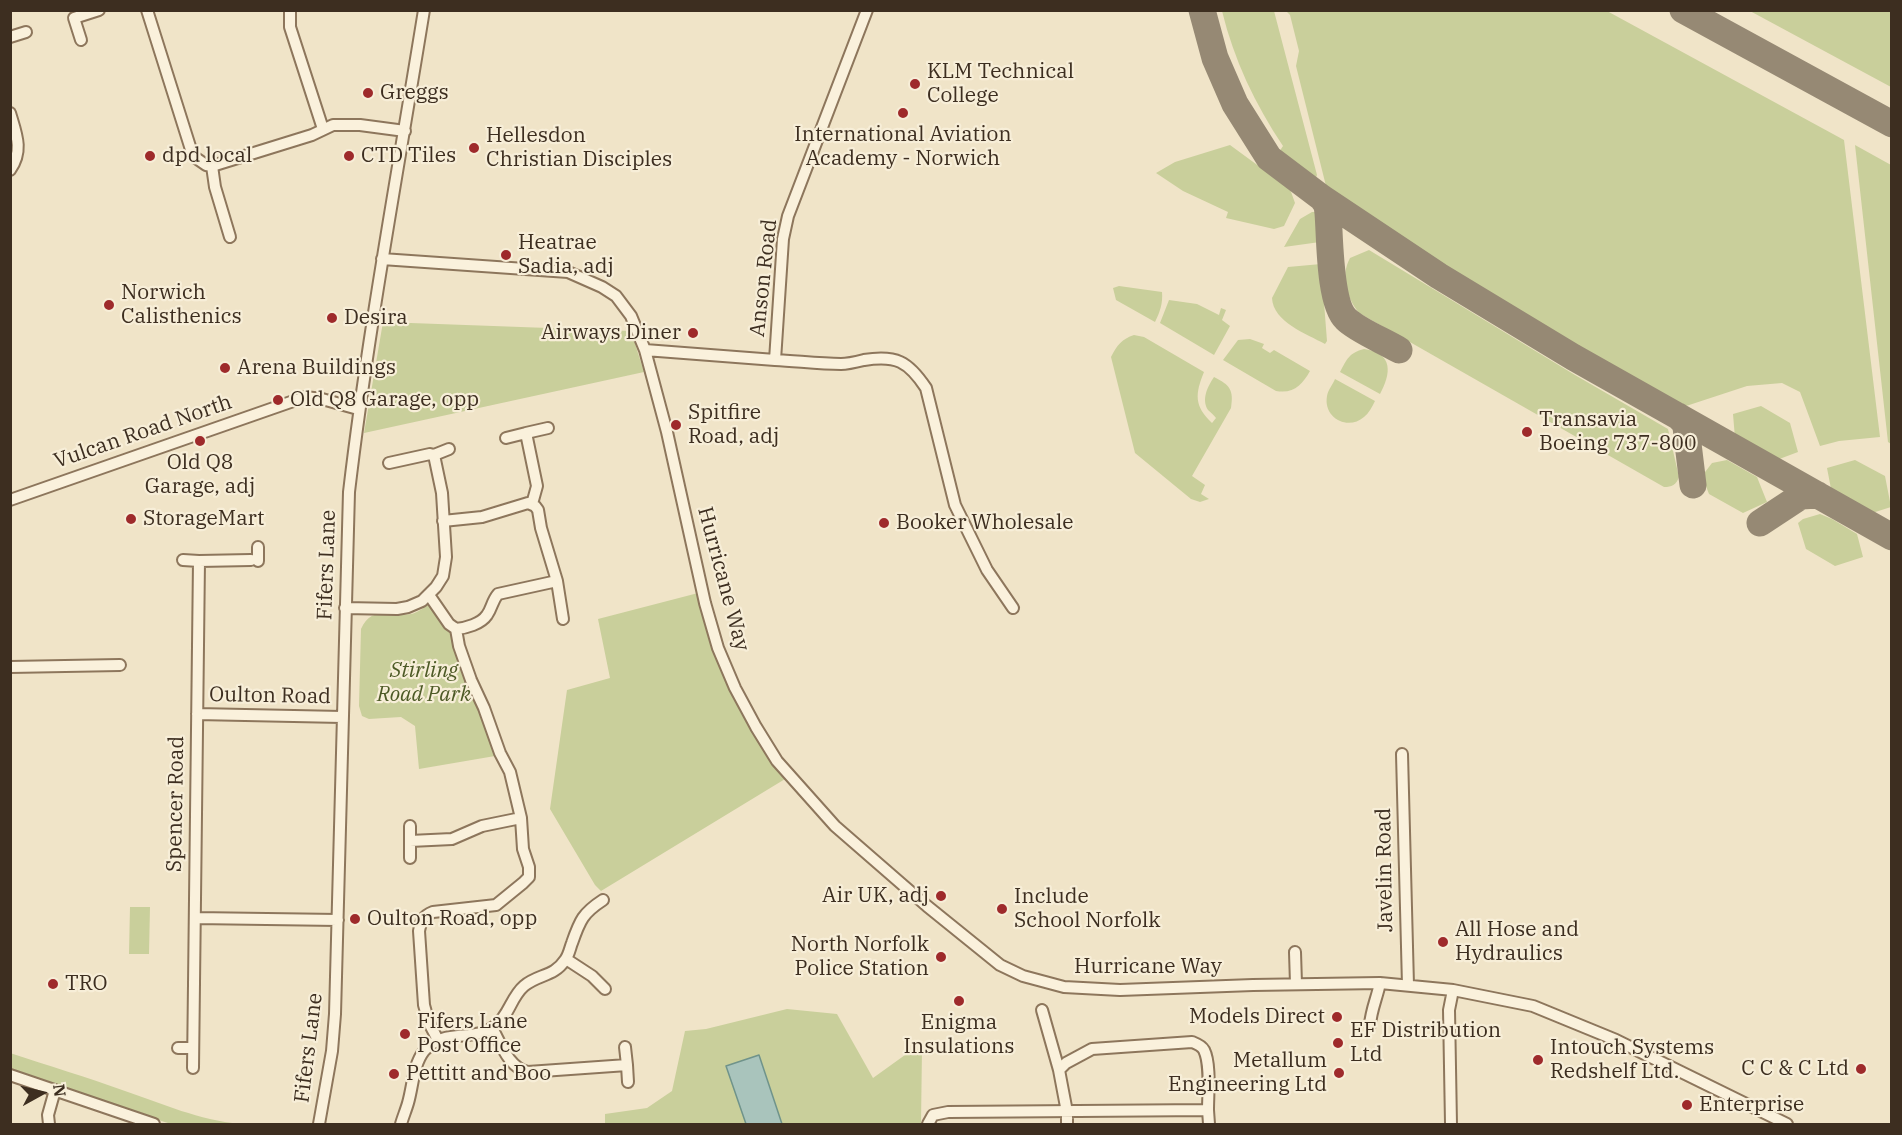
<!DOCTYPE html>
<style>
body{margin:0}
#map{position:relative;width:1902px;height:1135px;overflow:hidden;background:#f0e4c8;font-family:"IBM Plex Serif",serif}
canvas{display:block}
.frame{position:absolute;inset:0;border:12px solid #3d2e20;pointer-events:none}
.north{position:absolute;left:12px;top:1063px;width:60px;height:60px;-webkit-text-stroke:4px #f7eed8;paint-order:stroke;rotate:82deg;font-size:16px;font-weight:700;line-height:24px;text-align:center;color:#3d2e20}
.north::after{content:'';display:block;margin:auto;width:21px;height:27px;background:#3d2e20;clip-path:polygon(50% 0,100% 100%,50% 72%,0 100%)}
</style>
<div id="map">
<canvas width="1902" height="1135"></canvas>
<div class="frame"></div>
<div class="north">N</div>
</div>
<script>
const c = document.querySelector('canvas').getContext('2d');
c.lineJoin = 'round';
function paint(path, color) { c.fillStyle = color; c.fill(path, 'evenodd'); }
function trace(path, color, width, dash) { c.strokeStyle = color; c.lineWidth = width; c.lineCap = dash ? 'butt' : 'round'; c.setLineDash(dash || []); c.stroke(path); }
function write(font, color, halo, rows, align = 'center') {
  c.font = font + ' "IBM Plex Serif",serif'; c.lineWidth = 4.5; c.setLineDash([]); c.textBaseline = 'middle'; c.strokeStyle = halo; c.fillStyle = color; for (const [text, x, y, turn = 0] of rows) {
    c.save(); c.translate(x, y); c.rotate((+turn || 0) * Math.PI / 180); c.textAlign = isNaN(turn) ? turn : align; if (halo) c.strokeText(text, 0, 0); c.fillText(text, 0, 0); c.restore();
  }
}
paint(new Path2D(`
 M1222,11H1274L1317,175L1315,180L1279,152L1283,146C1255,104 1234,60 1222,11Z
 M1286,11H1607L1844,140L1880,437L1839,441L1820,446L1800,392L1782,383L1747,386L1680,408L1490,299L1327,190L1296,66L1299,51L1290,15Z
 M1750,11H1891V87Z
 M1230,145L1290,189L1295,203L1284,226L1274,229L1226,218L1228,212L1183,191L1156,173L1175,162Z
 M1855,145L1891,165V444L1888,442Z
 M1312,212H1317L1320,242L1284,247L1300,219Z
 M1369,250L1575,375L1668,429L1679,477C1676,485 1672,487 1664,487L1359,313C1347,298 1340,276 1350,258Z
 M1321,264L1327,341L1325,344C1307,334 1273,322 1272,298L1288,267Z
 M1119,286L1162,292C1163,303 1160,312 1155,322L1116,300L1113,288Z
 M1169,300L1197,304L1219,315L1221,308L1226,310L1222,320L1230,326L1214,355L1160,323Z
 M383,322L631,331L644,372L364,433Z
 M1134,335L1144,337L1204,372C1195,394 1194,406 1212,423L1216,418C1214,415 1211,413 1208,410C1201,399 1208,386 1214,377C1230,385 1234,390 1231,408L1192,476L1205,485L1201,494L1209,499L1200,502L1191,499L1135,453L1111,357C1117,345 1122,339 1134,335Z
 M1250,339L1264,344L1262,348L1270,353L1274,350L1310,371C1302,385 1294,394 1276,391L1223,360L1238,340Z
 M1364,349C1394,353 1391,374 1380,394L1340,372C1347,359 1349,353 1364,349Z
 M1335,379L1375,401C1372,407 1369,413 1364,417C1348,431 1323,418 1327,396C1328,390 1333,384 1335,379Z
 M1761,406L1790,423L1798,452L1774,461L1735,438L1733,414Z
 M1727,460L1757,477L1767,502L1743,513L1709,494L1702,476L1712,463Z
 M1855,460L1885,476L1891,507L1869,514L1832,494L1827,468Z
 M1820,514L1832,519L1857,534L1863,557L1835,566L1806,549L1798,523L1803,519Z
 M702,592L735,688L790,776L601,891L595,885L550,809L567,690L610,678L598,619Z
 M428,605L434,608L451,632L466,679L480,709L495,756L419,769L415,726L401,717L369,719L362,716L359,706L361,629C372,605 390,617 411,614C417,613 423,608 428,605Z
 M130,907H150L149,954H129Z
 M787,1009L837,1014L873,1078L905,1055L922,1048L921,1124H782L759,1055L726,1066L746,1124H605V1114L647,1108L672,1091L685,1031L706,1029Z
 M10,1053C49,1066 87,1077 125,1091C163,1104 199,1120 240,1124H171L74,1093L11,1069Z`), '#c9cf9b');
const water = new Path2D(`
 M759,1055L782,1124H746L726,1066Z`);
paint(water, '#a9c4bc');
trace(water, '#6f938a', 1.5);
trace(new Path2D(`
 M1202,10L1215,58L1235,104L1269,158L1322,198L1439,276L1573,357L1892,537
 M1683,10L1892,124
 M1322,198L1327,205L1328,213C1330,236 1329,303 1346,319C1357,330 1384,341 1399,350
 M1678,416L1684,422L1686,427L1693,485
 M1760,523L1801,496L1818,495`), '#968974', 27);
const minor = new Path2D(`
 M147,10L193,156L206,165L212,166L215,187L230,237
 M290,10V27L323,129
 M867,10L788,216L783,239L775,360C797,361 819,364 841,364C848,364 856,362 864,360C896,355 908,361 926,388L955,505L987,570L1013,608
 M10,37L26,32
 M81,40L74,18L99,10
 M10,113C16,133 24,151 10,170
 M212,166L312,135L333,125H360L405,131
 M382,259L568,272L602,287L616,296L631,316L645,350L667,432L705,603L718,648L735,688L756,727L777,761L835,826L927,906L1000,965L1023,976L1064,987L1120,990L1253,985L1380,983L1453,990L1533,1006L1616,1040L1787,1124
 M645,350L775,360
 M506,438L526,433
 M389,463L430,454L434,455
 M10,500L305,397L322,399L358,409
 M532,504L537,486L526,433L548,428
 M443,521L482,517L528,503L535,506L538,510L541,528L557,581L563,619
 M183,560L199,561L193,1068
 M199,561L251,560
 M258,561V547
 M429,595L449,624L456,629L459,646L471,680L484,708L500,753L510,772L521,818L523,849L529,867V877L523,883L496,905L433,912C423,916 421,921 419,931L424,1005L429,1023L438,1040
 M345,608L397,609L408,607L422,601L436,587L443,576L446,557L442,493L434,455L449,449
 M456,629C466,628 481,624 487,615C492,608 492,601 498,594L557,581
 M10,667L120,665
 M197,714L342,717
 M1402,754L1408,985
 M410,841V826
 M410,858V841L452,839L482,826L521,818
 M195,918L338,920
 M1295,952L1296,984
 M566,959L592,976L605,989
 M1042,1010L1059,1070L1067,1112V1124
 M1370,1025C1371,1010 1377,998 1380,983
 M492,1028C501,1044 509,1068 528,1072L627,1065L625,1047
 M178,1048H193
 M627,1065L628,1082
 M10,1075L154,1124
 M1208,1110L1209,1124
 M49,1124L48,1115L55,1090
 M319,1124L332,1051L335,1014L349,492C368,331 398,171 424,10
 M401,1124C403,1117 406,1110 408,1103C413,1086 413,1065 424,1051C445,1027 473,1043 495,1026C509,1016 511,997 524,986C538,974 554,977 565,960C569,955 570,948 572,943C580,920 583,913 603,900
 M928,1124L933,1115L948,1112L1208,1110C1208,1094 1211,1064 1204,1050C1201,1045 1197,1044 1192,1042L1092,1049L1066,1063L1059,1070
 M1451,1124L1449,1010L1453,990`);
trace(minor, '#8d765c', 14);
trace(minor, '#faf1dc', 10);
for (const [x, y, r, color] of [
 [915,84,6,"#9e2a2b"],
 [368,93,6,"#9e2a2b"],
 [903,113,6,"#9e2a2b"],
 [474,148,6,"#9e2a2b"],
 [150,156,6,"#9e2a2b"],
 [349,156,6,"#9e2a2b"],
 [506,255,6,"#9e2a2b"],
 [109,305,6,"#9e2a2b"],
 [332,318,6,"#9e2a2b"],
 [693,333,6,"#9e2a2b"],
 [225,368,6,"#9e2a2b"],
 [278,400,6,"#9e2a2b"],
 [676,425,6,"#9e2a2b"],
 [1527,432,6,"#9e2a2b"],
 [200,441,6,"#9e2a2b"],
 [131,519,6,"#9e2a2b"],
 [884,523,6,"#9e2a2b"],
 [941,896,6,"#9e2a2b"],
 [1002,909,6,"#9e2a2b"],
 [355,919,6,"#9e2a2b"],
 [1443,942,6,"#9e2a2b"],
 [941,957,6,"#9e2a2b"],
 [53,984,6,"#9e2a2b"],
 [959,1001,6,"#9e2a2b"],
 [1337,1017,6,"#9e2a2b"],
 [405,1034,6,"#9e2a2b"],
 [1338,1043,6,"#9e2a2b"],
 [1538,1060,6,"#9e2a2b"],
 [1861,1069,6,"#9e2a2b"],
 [1339,1073,6,"#9e2a2b"],
 [394,1074,6,"#9e2a2b"],
 [1687,1105,6,"#9e2a2b"]
]) { const dot = new Path2D(); dot.arc(x, y, r, 0, 2 * Math.PI); c.fillStyle = color; c.fill(dot); trace(dot, '#f7eed8', 2); }
write('21px', '#3d2e20', '#f7eed8', [
 ["KLM Technical",927,72],
 ["College",927,96],
 ["Greggs",380,93],
 ["International Aviation",903,135,"center"],
 ["Academy - Norwich",903,159,"center"],
 ["Hellesdon",486,136],
 ["Christian Disciples",486,160],
 ["dpd local",162,156],
 ["CTD Tiles",361,156],
 ["Heatrae",518,243],
 ["Sadia, adj",518,267],
 ["Norwich",121,293],
 ["Calisthenics",121,317],
 ["Desira",344,318],
 ["Airways Diner",681,333,"right"],
 ["Arena Buildings",237,368],
 ["Old Q8 Garage, opp",290,400],
 ["Spitfire",688,413],
 ["Road, adj",688,437],
 ["Transavia",1539,420],
 ["Boeing 737-800",1539,444],
 ["Old Q8",200,463,"center"],
 ["Garage, adj",200,487,"center"],
 ["StorageMart",143,519],
 ["Booker Wholesale",896,523],
 ["Air UK, adj",929,896,"right"],
 ["Include",1014,897],
 ["School Norfolk",1014,921],
 ["Oulton Road, opp",367,919],
 ["All Hose and",1455,930],
 ["Hydraulics",1455,954],
 ["North Norfolk",929,945,"right"],
 ["Police Station",929,969,"right"],
 ["TRO",65,984],
 ["Models Direct",1325,1017,"right"],
 ["Fifers Lane",417,1022],
 ["Post Office",417,1046],
 ["Enigma",959,1023,"center"],
 ["Insulations",959,1047,"center"],
 ["EF Distribution",1350,1031],
 ["Ltd",1350,1055],
 ["Intouch Systems",1550,1048],
 ["Redshelf Ltd.",1550,1072],
 ["Metallum",1327,1061,"right"],
 ["Engineering Ltd",1327,1085,"right"],
 ["C C & C Ltd",1849,1069,"right"],
 ["Pettitt and Boo",406,1074],
 ["Enterprise",1699,1105]
], 'left');
write('21px', '#3d2e20', '#f7eed8', [
 ["Anson Road",764,278,-84],
 ["Vulcan Road North",143,432,-19],
 ["Fifers Lane",327,565,-88],
 ["Hurricane Way",723,579,75],
 ["Oulton Road",270,696,1],
 ["Spencer Road",176,804,-89],
 ["Javelin Road",1385,870,-91],
 ["Hurricane Way",1148,967],
 ["Fifers Lane",309,1048,-83]
]);
write('italic 21px', '#4d5a26', '#f7eed8', [
 ["Stirling",424,671],
 ["Road Park",424,695]
]);
</script>
